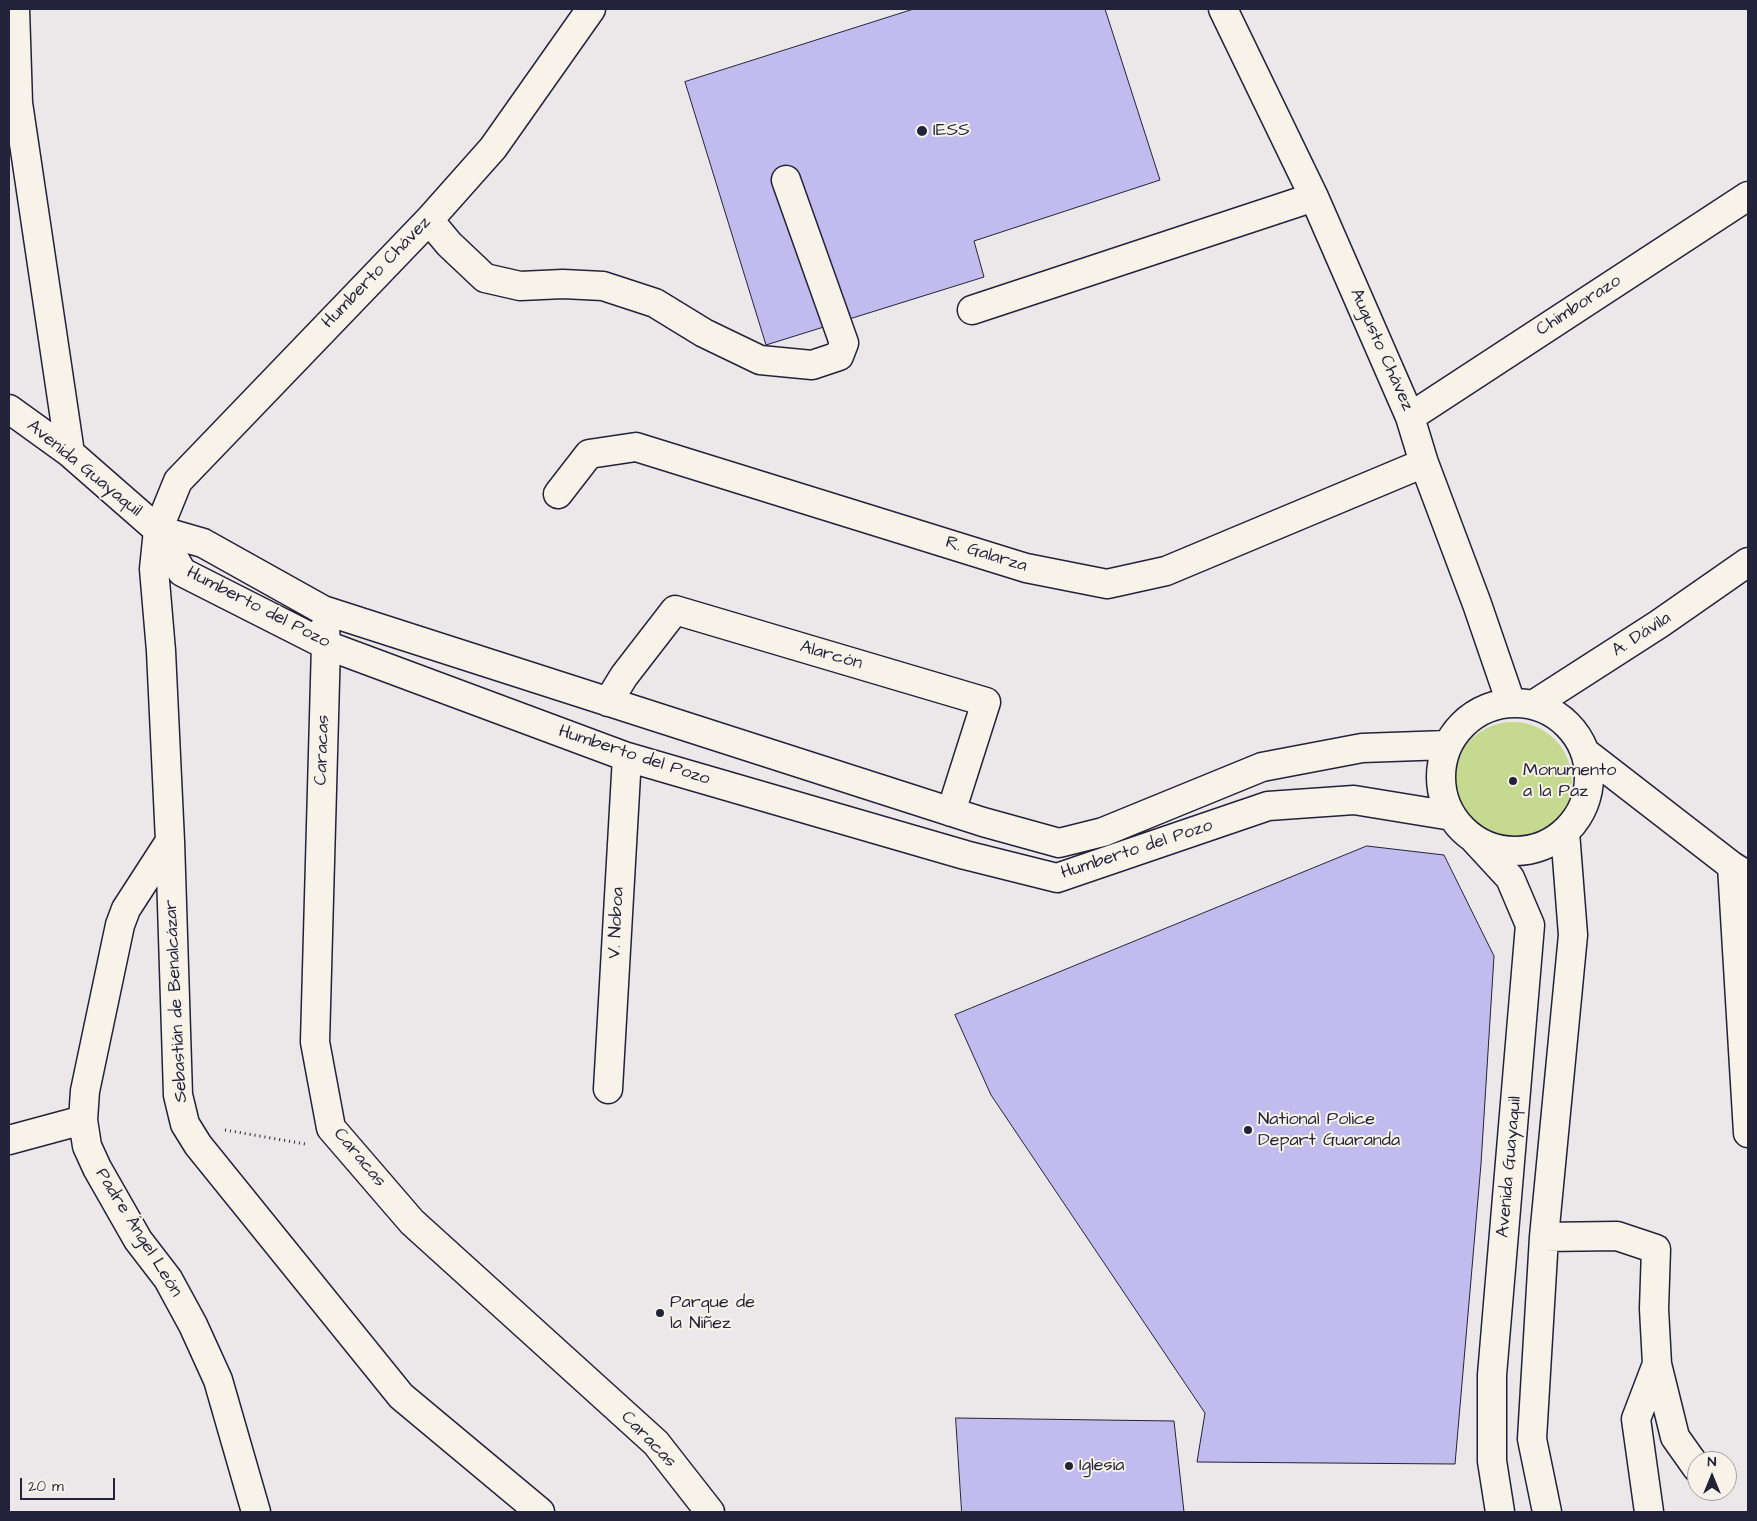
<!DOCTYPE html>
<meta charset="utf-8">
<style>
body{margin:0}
#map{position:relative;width:1757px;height:1521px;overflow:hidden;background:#ece8e9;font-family:"Architects Daughter",sans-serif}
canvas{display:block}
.frame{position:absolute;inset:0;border:10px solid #22223b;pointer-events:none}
.north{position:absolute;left:1687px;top:1451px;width:50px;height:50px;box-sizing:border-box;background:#f7f3e8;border:1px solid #a29fa3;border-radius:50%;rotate:0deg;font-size:14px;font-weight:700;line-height:20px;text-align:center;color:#22223b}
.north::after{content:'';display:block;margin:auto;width:18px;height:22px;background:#22223b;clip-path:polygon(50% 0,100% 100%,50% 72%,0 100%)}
.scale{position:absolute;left:20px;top:1478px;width:95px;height:22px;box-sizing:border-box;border:2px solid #22223b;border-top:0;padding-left:6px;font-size:15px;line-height:18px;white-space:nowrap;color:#22223b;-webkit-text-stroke:4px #f7f3e8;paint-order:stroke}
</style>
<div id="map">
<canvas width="1757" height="1521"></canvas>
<div class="frame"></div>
<div class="north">N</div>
<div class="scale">20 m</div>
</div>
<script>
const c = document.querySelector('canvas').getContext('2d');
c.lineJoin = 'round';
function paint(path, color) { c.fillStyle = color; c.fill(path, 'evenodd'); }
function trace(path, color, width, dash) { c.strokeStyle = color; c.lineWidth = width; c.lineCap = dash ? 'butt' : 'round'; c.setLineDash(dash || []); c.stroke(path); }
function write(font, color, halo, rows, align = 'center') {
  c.font = font + ' "Architects Daughter",sans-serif'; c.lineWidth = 4; c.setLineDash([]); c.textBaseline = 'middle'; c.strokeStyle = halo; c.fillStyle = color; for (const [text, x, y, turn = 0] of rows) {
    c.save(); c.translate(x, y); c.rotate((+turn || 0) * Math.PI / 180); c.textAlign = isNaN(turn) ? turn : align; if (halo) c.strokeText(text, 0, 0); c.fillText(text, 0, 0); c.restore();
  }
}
paint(new Path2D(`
 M1454 781a59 59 0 1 1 118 0a59 59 0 1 1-118 0Z`), '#c5da90');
const building = new Path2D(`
 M914,9H1105L1160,180L974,241L984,277L766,345L685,82Z
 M1367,846L1444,855L1494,956L1481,1164L1455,1464L1197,1462L1205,1413L991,1095L955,1015Z
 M956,1418L1174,1421L1184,1512H962Z`);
paint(building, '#c2bbed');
trace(building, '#22223b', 1);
const minor = new Path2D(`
 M15,9L18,103L70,453
 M1223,9L1314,197L1410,417L1424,463L1477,604L1511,703
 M429,220L449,244L485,278L520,286L563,284L603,286L655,303L704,333L760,360L812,365L839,356L844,343L786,180
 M972,310L1314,197
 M9,409L70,453L158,530
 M1410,417L1748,196
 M558,494L589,454L636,447L1026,568L1107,584L1166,571L1424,463
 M325,627L326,645L315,1042L331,1128L412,1222L656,1443L710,1512
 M608,702L624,676L675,610L986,702L951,812
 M1441 777a74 74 0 1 1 148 0a74 74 0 1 1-148 0Z
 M1533,705L1659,624L1748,562
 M1447,745L1362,748L1262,767L1103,832L1059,843L983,822L323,610L203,543L158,530L182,572L326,645L627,757L965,855L1057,878L1268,806L1354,800L1452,816
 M1586,753L1732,866L1748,876
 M1474,839L1510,878L1530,925L1492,1375V1461L1500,1512
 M170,841L126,909L120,925L85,1091L83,1120L87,1146L97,1168L138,1240L168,1279L193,1325L218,1380L256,1512
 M1732,866L1748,1133
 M608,1089L627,757
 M9,1140L83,1120
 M1544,1237L1617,1236L1656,1249L1654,1309L1657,1364L1675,1437L1697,1468
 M540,1512L401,1396L198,1145L185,1124L178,1095L170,841L161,651L154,569L158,530L178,481L429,220L493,148L591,9
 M1547,1512L1532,1439L1544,1237L1573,935L1565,832
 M1649,1512L1636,1419L1657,1364`);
trace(minor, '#22223b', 31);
trace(new Path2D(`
 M225,1130L305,1144`), '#22223b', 3, [1, 4]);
trace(minor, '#f7f3e8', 28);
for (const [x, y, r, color] of [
 [922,131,6,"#22223b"],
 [1513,781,5,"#22223b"],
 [1248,1130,5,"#22223b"],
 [660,1313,5,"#22223b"],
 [1069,1466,5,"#22223b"]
]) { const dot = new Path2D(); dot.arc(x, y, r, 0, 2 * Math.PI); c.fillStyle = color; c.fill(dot); trace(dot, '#f7f3e8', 2); }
write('18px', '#22223b', '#f7f3e8', [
 ["IESS",933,131],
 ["Monumento",1523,771],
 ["a la Paz",1523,792],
 ["National Police",1258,1120],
 ["Depart Guaranda",1258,1141],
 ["Parque de",670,1303],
 ["la Niñez",670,1324],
 ["Iglesia",1079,1466]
], 'left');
write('18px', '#22223b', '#f7f3e8', [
 ["Humberto Chávez",377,273,-46],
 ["Chimborazo",1579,306,-33],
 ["Augusto Chávez",1381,350,66],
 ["Avenida Guayaquil",84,469,39],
 ["R. Galarza",986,555,17],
 ["Humberto del Pozo",258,608,27],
 ["A. Dávila",1642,635,-33],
 ["Alarcón",831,656,16],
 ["Caracas",323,750,-88],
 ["Humberto del Pozo",634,756,18],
 ["Humberto del Pozo",1137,850,-18],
 ["V. Noboa",617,923,-87],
 ["Sebastián de Benalcázar",177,1001,-93],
 ["Caracas",359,1158,50],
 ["Avenida Guayaquil",1510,1167,-85],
 ["Padre Ángel León",138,1233,58],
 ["Caracas",648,1440,46]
]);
</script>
